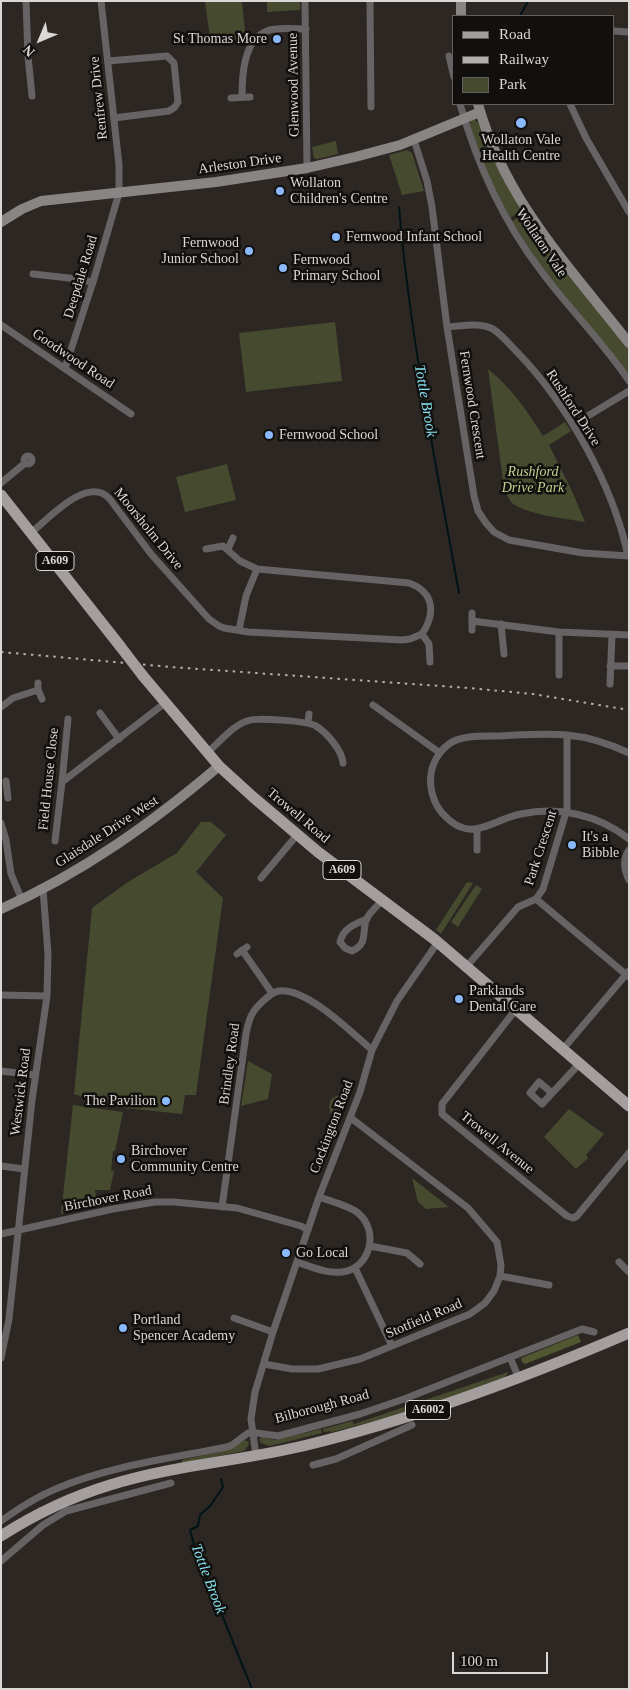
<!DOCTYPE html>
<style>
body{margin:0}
#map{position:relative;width:630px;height:1690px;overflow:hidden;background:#2c2723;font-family:"Times New Roman",serif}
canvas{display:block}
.frame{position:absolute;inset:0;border:2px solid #dad7d4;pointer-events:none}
.legend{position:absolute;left:452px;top:15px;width:162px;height:90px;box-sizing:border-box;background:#12100f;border:1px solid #62605e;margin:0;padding:6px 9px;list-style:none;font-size:15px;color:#dad7d4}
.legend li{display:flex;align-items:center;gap:10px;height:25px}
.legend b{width:25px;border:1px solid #62605e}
.north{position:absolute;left:15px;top:15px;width:50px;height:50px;-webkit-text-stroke:4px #12100f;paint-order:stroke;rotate:225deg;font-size:14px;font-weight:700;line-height:20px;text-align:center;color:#dad7d4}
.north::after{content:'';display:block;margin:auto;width:18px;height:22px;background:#dad7d4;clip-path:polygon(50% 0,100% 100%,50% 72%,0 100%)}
.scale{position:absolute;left:452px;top:1652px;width:96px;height:22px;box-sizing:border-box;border:2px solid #dad7d4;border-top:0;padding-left:6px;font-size:15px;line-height:18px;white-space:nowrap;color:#dad7d4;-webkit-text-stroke:4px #12100f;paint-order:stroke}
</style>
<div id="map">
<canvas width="630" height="1690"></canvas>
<div class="frame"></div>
<ul class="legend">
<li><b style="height:6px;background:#a59e9f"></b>Road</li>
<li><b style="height:6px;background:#b2afac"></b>Railway</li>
<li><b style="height:14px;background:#464b30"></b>Park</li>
</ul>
<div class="north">N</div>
<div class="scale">100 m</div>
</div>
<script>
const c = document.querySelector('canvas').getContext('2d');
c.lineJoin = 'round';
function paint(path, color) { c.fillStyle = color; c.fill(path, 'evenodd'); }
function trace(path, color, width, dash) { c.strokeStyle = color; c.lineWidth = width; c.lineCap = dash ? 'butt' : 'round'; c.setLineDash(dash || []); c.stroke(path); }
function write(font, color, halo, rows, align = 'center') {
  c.font = font + ' "Times New Roman",serif'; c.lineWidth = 5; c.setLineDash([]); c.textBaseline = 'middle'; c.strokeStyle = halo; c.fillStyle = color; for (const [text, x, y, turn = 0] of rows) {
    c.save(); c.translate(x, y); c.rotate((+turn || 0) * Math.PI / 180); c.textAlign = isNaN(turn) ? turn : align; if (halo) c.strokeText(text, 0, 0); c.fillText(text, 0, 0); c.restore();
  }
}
paint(new Path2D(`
 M205,1H242L246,41L211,45Z
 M267,1H300V10L267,12Z
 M474,119L480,124L491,156L521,211L510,218L486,170L469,125L471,121Z
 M336,141L338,154L317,159L314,158L312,147Z
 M407,150L412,153L424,191L402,195L389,155Z
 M523,214L543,242L629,349V376L541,267L512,221Z
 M335,322L342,381L246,392L239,333Z
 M488,369C511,387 528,412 543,436L565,422L571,431L549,445L572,491L585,522C567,519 523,514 511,502C508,498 506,493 504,488Z
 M227,464L236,500L185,512L176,477Z
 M201,822H211L226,835L196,872L223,898L196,1095H185L182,1114L116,1107L74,1094L92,908L128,882L177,853Z
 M467,882L473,883L441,934L436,930Z
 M476,885L482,889L458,927L451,922Z
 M248,1061L272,1074L268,1099L241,1106Z
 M349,1089L335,1131L329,1107L331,1099Z
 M73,1105L123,1112L115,1151H113L111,1171H114L110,1190H95L96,1196H100V1202L112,1200L113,1202L61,1214Z
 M569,1109L604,1134L586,1155L588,1158L576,1169L544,1137Z
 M412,1178L449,1207L426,1209L418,1202Z
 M508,1372L507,1375L502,1380L386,1418L332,1432L330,1431L324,1432L323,1429L352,1421L354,1424Z
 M321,1429L322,1433L270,1446L261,1443L259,1439L262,1437L275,1440Z
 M245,1440L249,1442L248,1446L244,1451L182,1463V1460L228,1450Z`), '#464b30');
paint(new Path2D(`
 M578,1335L581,1342L525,1364L522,1362L521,1358Z`), '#505731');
trace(new Path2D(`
 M520,16L528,1
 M399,207C410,337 436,465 459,593
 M221,1479L223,1487L210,1506L200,1515L198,1526L190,1530L199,1563L207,1578L252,1689`), '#001418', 2);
trace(new Path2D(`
 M26,1L28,56L32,96
 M305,1L307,168
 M370,1L371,107
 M614,31L629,32
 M449,56L454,77
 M108,61L167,56L174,63L178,102L175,107L169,111L114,118
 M242,97C242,77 243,40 267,31C275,27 295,29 306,29
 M231,98L250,97
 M460,104C477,164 503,221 541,271C569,309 603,342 629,381
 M570,104L586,138L629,212
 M414,140L427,181L432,207L447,327L474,496L478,511L486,523L494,532L509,540L583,553L629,556
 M33,274L69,278L93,282
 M1,325L131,414
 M447,327C462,326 479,322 493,329C502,335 510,345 518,353C568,405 613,485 628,556
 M65,368L93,282L119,193V165L101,1
 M573,425L629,391
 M24 460a4 4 0 1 1 8 0a4 4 0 1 1-8 0Z
 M1,483L25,463
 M32,532C49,518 87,476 109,498L151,554L209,619L219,626L224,628L248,632L402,640L410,639L422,634C436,613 434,592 409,583L257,569L240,561L223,546L206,549
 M228,549L233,538
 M472,621L559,632L629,635
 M501,624L504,654
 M239,630L246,596L257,569
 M472,630V613
 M559,632V675
 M422,634L429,644L430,662
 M610,666H629
 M38,683V690L42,699
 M610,684L612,635
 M373,705L440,753
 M1,707L13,698L38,690
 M100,713L119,739
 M308,723L309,714
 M207,753C219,743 232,726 247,721C256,717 307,721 316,726C327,733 342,750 343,763
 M629,753C610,744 589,737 567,735C545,733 521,735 499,736C484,736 468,735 454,741C442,747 433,760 431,774C429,787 433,802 442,813C471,846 492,819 521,814C559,806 599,815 629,839
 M6,781L8,798
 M62,782L165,703
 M1,823L6,840L11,874L22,900
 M55,841L62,782L68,719
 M477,850V829
 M629,850C622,860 624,870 629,880
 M261,878L297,835
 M536,899L629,977
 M367,919C355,924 343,928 340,942L345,948L352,951C368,944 362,933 366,920C369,913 377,906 382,901
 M242,950L272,993
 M237,954L247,947
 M467,966L518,907L536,899L543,889L567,809V735
 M1,995L47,996
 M517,1008L442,1104V1114L567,1216L573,1218L577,1216L629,1153
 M563,1049L629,971
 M1,1071L35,1075
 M552,1093L539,1082L530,1093L542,1104L580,1063
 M1,1166L24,1169
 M222,1207L246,1034C249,1019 251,1012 263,1001C269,996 272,992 279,991C306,987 352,1033 372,1050
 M1,1234L113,1209L155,1202H174L237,1208L301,1226L308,1230
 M370,1246L407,1253L420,1264
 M297,1262C312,1267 327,1274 342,1272C370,1269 380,1231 358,1213C350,1206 330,1201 319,1197
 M619,1262L629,1272
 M355,1268L392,1346
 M500,1276L549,1285
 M234,1318L273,1332
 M510,1357L519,1379
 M1,1358L9,1319L32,1100L47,996L48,954L43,889
 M264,1364L292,1369H318L360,1359L470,1314L485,1303L494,1291L500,1276L501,1265L497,1242L468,1208L351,1118
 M256,1456L251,1419L255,1392L273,1332L319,1197L360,1092L372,1050L397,1001L438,942
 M313,1465L336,1459L412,1425
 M1,1521C19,1508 38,1496 58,1488C110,1466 172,1458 227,1447L232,1445L248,1433H257L278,1436L360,1414L404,1399L582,1329L594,1332
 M1,1561L43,1525L66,1511L171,1483`), '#676364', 7);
trace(new Path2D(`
 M461,1V16
 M478,104C505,201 569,266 629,343
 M1,222L22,209L41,201L216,182L307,168L355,157L400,145L480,112
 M1,909C82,873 152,823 219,766`), '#8a8585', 10);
trace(new Path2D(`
 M1,495L120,646
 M143,676L219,766L253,797L318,852L434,939L629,1106
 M1,1536C35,1514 71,1497 110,1485C174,1465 242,1461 307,1445C418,1418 524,1378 629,1333`), '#a59e9f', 11);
trace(new Path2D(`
 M1,652L171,667L469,688L533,694L629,710`), '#b2afac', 2, [2.5, 5]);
trace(new Path2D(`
 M120,646L143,676`), '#a59e9f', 11);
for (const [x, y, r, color] of [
 [277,39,5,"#8abafc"],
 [521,123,6,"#8abafc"],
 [280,191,5,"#8abafc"],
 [336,237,5,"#8abafc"],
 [249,251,5,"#8abafc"],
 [283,268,5,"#8abafc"],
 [269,435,5,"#8abafc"],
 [572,845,5,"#8abafc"],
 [459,999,5,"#8abafc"],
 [166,1101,5,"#8abafc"],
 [121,1159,5,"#8abafc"],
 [286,1253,5,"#8abafc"],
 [123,1328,5,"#8abafc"]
]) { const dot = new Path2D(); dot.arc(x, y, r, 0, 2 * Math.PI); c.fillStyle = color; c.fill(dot); trace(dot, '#12100f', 2); }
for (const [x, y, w] of [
 [55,561,38],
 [342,870,38],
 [428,1410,45]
]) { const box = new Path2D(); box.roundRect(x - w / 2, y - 9.5, w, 19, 4); c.fillStyle = '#12100f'; c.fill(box); trace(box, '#dad7d4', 1); }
write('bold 12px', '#dad7d4', null, [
 ["A609",55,561],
 ["A609",342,870],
 ["A6002",428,1410]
]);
write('14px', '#dad7d4', '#12100f', [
 ["St Thomas More",267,39,"right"],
 ["Wollaton Vale",521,140,"center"],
 ["Health Centre",521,156,"center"],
 ["Wollaton",290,183],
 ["Children's Centre",290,199],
 ["Fernwood Infant School",346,237],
 ["Fernwood",239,243,"right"],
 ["Junior School",239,259,"right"],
 ["Fernwood",293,260],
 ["Primary School",293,276],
 ["Fernwood School",279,435],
 ["It's a",582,837],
 ["Bibble",582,853],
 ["Parklands",469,991],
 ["Dental Care",469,1007],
 ["The Pavilion",156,1101,"right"],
 ["Birchover",131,1151],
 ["Community Centre",131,1167],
 ["Go Local",296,1253],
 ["Portland",133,1320],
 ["Spencer Academy",133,1336]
], 'left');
write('14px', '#dad7d4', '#12100f', [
 ["Glenwood Avenue",294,85,-91],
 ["Renfrew Drive",99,98,-96],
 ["Arleston Drive",240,164,-8],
 ["Wollaton Vale",541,243,56],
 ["Deepdale Road",81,277,-73],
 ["Goodwood Road",73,359,34],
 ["Fernwood Crescent",472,405,81],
 ["Rushford Drive",573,408,57],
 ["Moorsholm Drive",148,529,51],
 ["Field House Close",49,779,-84],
 ["Trowell Road",298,816,40],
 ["Glaisdale Drive West",107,832,-33],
 ["Park Crescent",541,848,-72],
 ["Brindley Road",230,1064,-82],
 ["Westwick Road",21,1092,-83],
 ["Cockington Road",332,1127,-69],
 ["Trowell Avenue",497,1143,39],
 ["Birchover Road",108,1199,-11],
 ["Stotfield Road",424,1319,-23],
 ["Bilborough Road",322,1407,-15]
]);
write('italic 14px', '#c2cf8d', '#12100f', [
 ["Rushford",533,472],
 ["Drive Park",533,488]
]);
write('italic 15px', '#86e1ee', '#12100f', [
 ["Tottle Brook",425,401,80],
 ["Tottle Brook",208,1579,69]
]);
</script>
